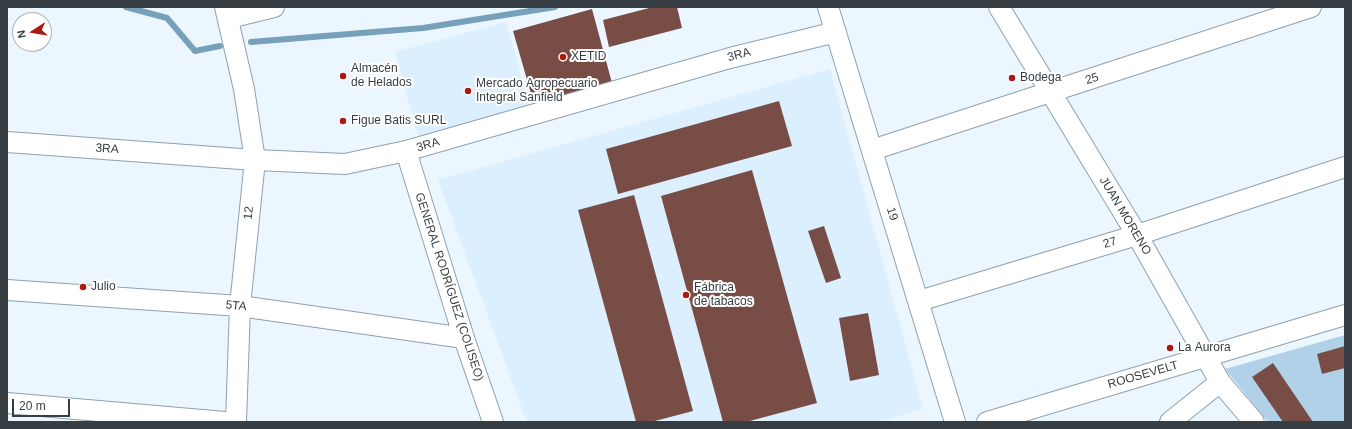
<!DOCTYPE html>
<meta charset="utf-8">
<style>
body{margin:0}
#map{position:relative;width:1352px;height:429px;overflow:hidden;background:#ebf6fe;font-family:Arial,sans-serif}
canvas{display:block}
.frame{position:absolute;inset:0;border:8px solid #373e43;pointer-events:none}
.north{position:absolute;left:12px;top:12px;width:40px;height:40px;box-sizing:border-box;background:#fff;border:1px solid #afb2b4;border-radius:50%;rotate:258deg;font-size:11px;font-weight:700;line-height:16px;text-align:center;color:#373e43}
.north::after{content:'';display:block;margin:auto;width:14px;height:18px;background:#ab1a0e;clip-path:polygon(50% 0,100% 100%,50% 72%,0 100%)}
.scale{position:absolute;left:12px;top:399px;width:58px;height:18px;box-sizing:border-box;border:2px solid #373e43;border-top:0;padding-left:5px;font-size:12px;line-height:14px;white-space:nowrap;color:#373e43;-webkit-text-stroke:3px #fff;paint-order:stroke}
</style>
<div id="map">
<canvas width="1352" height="429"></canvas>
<div class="frame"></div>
<div class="north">N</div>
<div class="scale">20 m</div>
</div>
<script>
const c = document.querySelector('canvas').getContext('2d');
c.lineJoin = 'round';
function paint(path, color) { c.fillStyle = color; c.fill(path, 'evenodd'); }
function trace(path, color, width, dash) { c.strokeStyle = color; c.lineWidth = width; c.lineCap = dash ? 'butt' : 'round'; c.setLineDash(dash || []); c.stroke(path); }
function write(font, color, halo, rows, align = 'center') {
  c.font = font + ' Arial,sans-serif'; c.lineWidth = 4; c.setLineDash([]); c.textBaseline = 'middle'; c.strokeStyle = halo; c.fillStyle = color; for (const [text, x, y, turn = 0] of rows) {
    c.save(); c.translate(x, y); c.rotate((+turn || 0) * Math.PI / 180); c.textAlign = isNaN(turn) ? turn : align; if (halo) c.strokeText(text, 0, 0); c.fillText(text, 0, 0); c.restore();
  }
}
paint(new Path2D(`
 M506,22L530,107L419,139L395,52Z
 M830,69L923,409L878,422H527L438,180Z`), '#dbeffe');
paint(new Path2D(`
 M1345,335V422H1268L1225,369Z`), '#b1d1e8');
trace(new Path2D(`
 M126,7L167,18L195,51L220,46
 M251,42L423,28L555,7`), '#77a0bb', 6);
paint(new Path2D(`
 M653,7H677L682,28L609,47L603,20Z
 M592,9L612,83L534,104L513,31Z
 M779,101L792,146L618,194L606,149Z
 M752,170L817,403L746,422H723L661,196Z
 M634,195L693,411L651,422H636L578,210Z
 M824,226L841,278L826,283L808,231Z
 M868,313L879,375L850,381L839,318Z
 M1345,346V368L1322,374L1317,354Z
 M1273,363L1313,422H1283L1252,377Z`), '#784d46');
const minor = new Path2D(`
 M225,7L244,89L255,160L240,306L236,422
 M828,7L955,422
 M999,7L1137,235L1220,382L1254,422
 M229,18L274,7
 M7,142L255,160L345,164L406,151L730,58L836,32
 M872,150L1311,7
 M406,151L464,338L493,422
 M7,290L240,306L464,338
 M919,301L1137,235L1345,167
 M7,403L225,422
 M987,422L1345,315
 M1170,422L1220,382`);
trace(minor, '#8fa1ad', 22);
trace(minor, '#fff', 20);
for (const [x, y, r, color] of [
 [563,57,4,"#ab1a0e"],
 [343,76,4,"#ab1a0e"],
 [1012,78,4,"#ab1a0e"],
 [468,91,4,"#ab1a0e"],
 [343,121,4,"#ab1a0e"],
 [83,287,4,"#ab1a0e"],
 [686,295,4,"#ab1a0e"],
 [1170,348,4,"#ab1a0e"]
]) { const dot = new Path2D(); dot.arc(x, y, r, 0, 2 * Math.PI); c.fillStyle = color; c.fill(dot); trace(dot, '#fff', 1.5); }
write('12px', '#373e43', '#fff', [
 ["3RA",739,55,-15],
 ["25",1092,79,-18],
 ["3RA",428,145,-16],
 ["3RA",107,149,4],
 ["12",249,213,-84],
 ["19",892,214,72],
 ["JUAN MORENO",1125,216,59],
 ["27",1110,243,-17],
 ["GENERAL RODRÍGUEZ (COLISEO)",449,287,72],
 ["5TA",236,306,6],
 ["ROOSEVELT",1143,375,-16]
]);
write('12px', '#373e43', '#fff', [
 ["XETID",571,57],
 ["Almacén",351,69],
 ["de Helados",351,83],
 ["Bodega",1020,78],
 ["Mercado Agropecuario",476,84],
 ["Integral Sanfield",476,98],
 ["Figue Batis SURL",351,121],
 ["Julio",91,287],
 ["Fábrica",694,288],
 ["de tabacos",694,302],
 ["La Aurora",1178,348]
], 'left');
</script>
